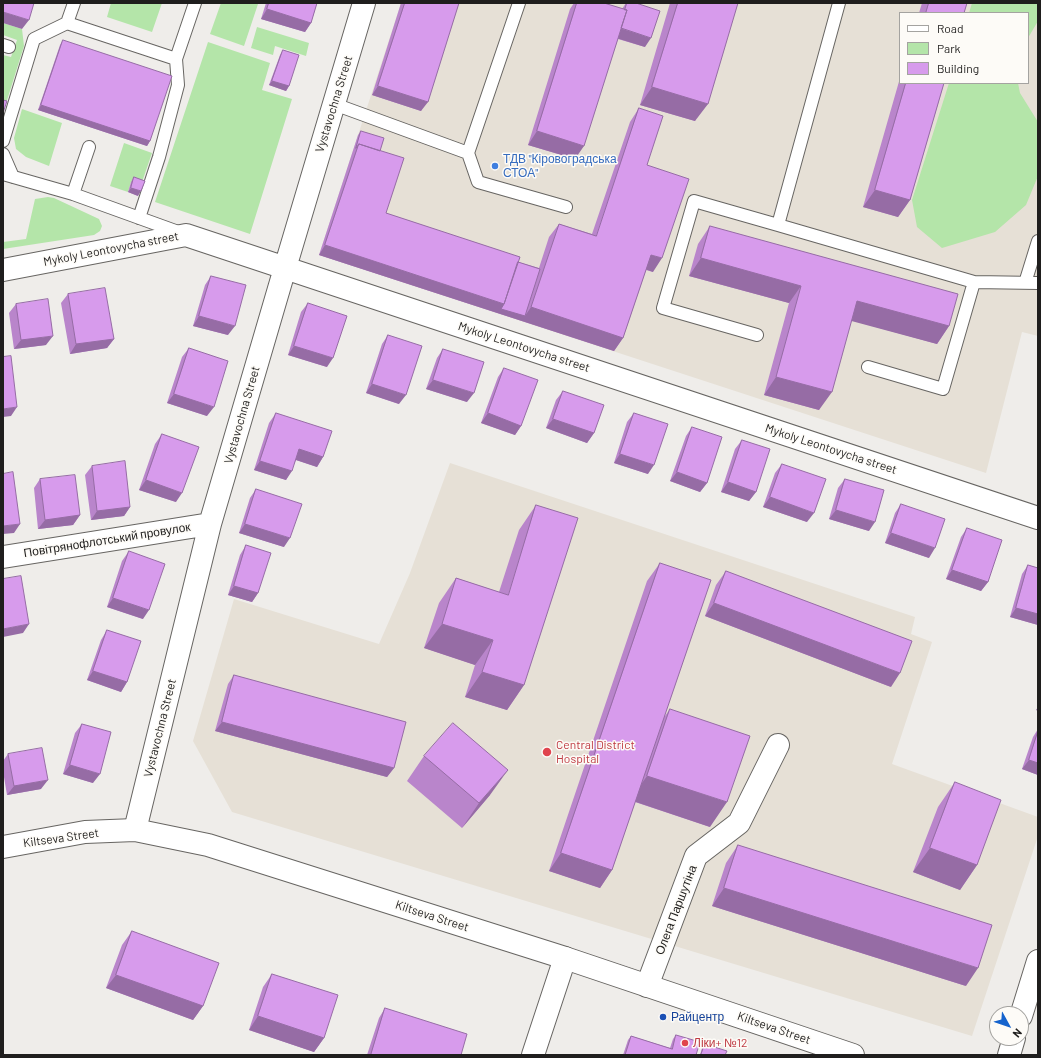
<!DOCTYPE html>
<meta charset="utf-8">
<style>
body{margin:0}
#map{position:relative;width:1041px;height:1058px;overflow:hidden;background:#efedea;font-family:Barlow,sans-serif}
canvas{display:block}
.frame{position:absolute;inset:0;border:4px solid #1f1e1d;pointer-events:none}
.legend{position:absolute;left:899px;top:12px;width:130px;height:72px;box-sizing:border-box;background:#fdfbf7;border:1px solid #a4a3a0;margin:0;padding:5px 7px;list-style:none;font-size:12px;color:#1f1e1d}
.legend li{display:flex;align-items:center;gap:8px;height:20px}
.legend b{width:20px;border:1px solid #a4a3a0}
.north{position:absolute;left:989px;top:1006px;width:40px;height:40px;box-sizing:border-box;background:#fdfbf7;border:1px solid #a4a3a0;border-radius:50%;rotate:130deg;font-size:11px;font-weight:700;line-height:16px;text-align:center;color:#1f1e1d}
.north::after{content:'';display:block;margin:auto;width:14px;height:18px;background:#1563cd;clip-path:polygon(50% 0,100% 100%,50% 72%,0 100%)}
</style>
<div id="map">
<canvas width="1041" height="1058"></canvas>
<div class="frame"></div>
<ul class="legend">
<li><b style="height:5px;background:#fff"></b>Road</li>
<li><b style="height:11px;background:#b4e5a9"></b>Park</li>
<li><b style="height:11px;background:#d79bec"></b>Building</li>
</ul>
<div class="north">N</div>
</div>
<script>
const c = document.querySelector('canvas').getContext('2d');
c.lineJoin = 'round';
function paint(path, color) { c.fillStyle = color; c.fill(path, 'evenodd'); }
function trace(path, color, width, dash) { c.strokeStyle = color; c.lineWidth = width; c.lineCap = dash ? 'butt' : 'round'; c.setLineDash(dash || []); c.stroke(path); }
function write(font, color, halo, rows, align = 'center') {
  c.font = font + ' Barlow,sans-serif'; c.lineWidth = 3; c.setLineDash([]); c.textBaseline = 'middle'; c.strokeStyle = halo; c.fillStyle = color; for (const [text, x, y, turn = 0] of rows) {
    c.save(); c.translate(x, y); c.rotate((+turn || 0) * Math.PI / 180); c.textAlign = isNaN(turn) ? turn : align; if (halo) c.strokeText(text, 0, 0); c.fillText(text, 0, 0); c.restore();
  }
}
paint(new Path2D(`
 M401,3H1038V336L1022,332L986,473L319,255ZM900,13H1028V83H900Z
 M450,463L915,617L911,634L932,642L892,764L1038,817V836L972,1036L232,812L193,741L234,599L379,644L410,573Z`), '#e6e0d6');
paint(new Path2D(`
 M111,3H162L152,32L107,17Z
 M221,3H254L258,4L244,46L210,34Z
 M972,3H1038V21L1028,38V13H969Z
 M3,23L22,29L24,46L3,113V55L11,57L17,40L3,35Z
 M257,27L309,43L306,56L275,46L273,55L251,48Z
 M208,42L270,63L262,90L292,99L250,234L155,202Z
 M949,83H1018L1020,93L1038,122V176L1026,205L995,232L942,248L917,227L912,200Z
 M22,109L62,123L49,166L26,157L16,149L14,138Z
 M124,143L152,153L141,185L131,182L128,192L110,186Z
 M48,197L54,198L99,219L102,226L100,231L94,235L3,249V242L26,239L35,199Z`), '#b4e5a9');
const service = new Path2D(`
 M74,3L67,23L176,59
 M839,3L778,225L974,282L1038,283
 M3,45L9,47
 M334,104L468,153L519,3
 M3,141L34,39L67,23
 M468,153L478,182L566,207
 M3,154L13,177
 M3,174L73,194L181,233
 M73,194L89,147
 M139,218L159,157L178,85L176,59L195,3
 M1025,283L1038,241
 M757,335L663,308L694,201L778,225
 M868,367L943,389L974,282`);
const minor = new Path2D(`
 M3,270L186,235L1038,518
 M3,557L210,524
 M135,830L210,524L285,268L364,3
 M647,986L696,856L739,823L778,745`);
const tertiary = new Path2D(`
 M565,958L853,1055
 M1021,1016L1038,961
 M1009,1055L1014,1038`);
const secondary = new Path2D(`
 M3,847L85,832L135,830L208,845L565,958L533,1055`);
trace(service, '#676562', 14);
trace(minor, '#676562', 24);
trace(tertiary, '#676562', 24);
trace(secondary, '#676562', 24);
trace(service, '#fff', 12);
trace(minor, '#fff', 22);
trace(tertiary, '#fff', 22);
trace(secondary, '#fff', 22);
paint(new Path2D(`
 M266,3H317L311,23L305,32L261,19Z
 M401,3H459L421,111L372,95Z
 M574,3H604L622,9L626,3H636L645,47L618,39L575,159L528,145L570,9Z
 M670,3H738L695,121L640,105Z
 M922,3H967L964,13H919Z
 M63,40L150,141L147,146L38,110L60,45Z
 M283,50L289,86L286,91L269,85L280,55Z
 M900,78V83H944L910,200L898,217L863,207Z
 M639,108L647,165L653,272L646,270L623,338L614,351L319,255L358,135L361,131L380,151L386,213L518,262L539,268L549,237L559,224L592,234L630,122Z
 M134,177L138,196L128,192L131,182Z
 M710,226L949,326L937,344L851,320L819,410L764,395L789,303L689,276L698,244Z
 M211,276L228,335L193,326L205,285Z
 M68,294L114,339L107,348L70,354L61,303Z
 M308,303L327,367L288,355L301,312Z
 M16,304L46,345L14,349L9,313Z
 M388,335L399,404L366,393L382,344Z
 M189,348L207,416L167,403L182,357Z
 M443,349L467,402L426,389L437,358Z
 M504,368L521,426L515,435L481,423L498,377Z
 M563,391L594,433L587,443L546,428L556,400Z
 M276,413L323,457L317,467L296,460L286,480L254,470L269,423Z
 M634,413L648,474L614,463L627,422Z
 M692,427L707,483L700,492L670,481L686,436Z
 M162,434L176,502L139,490L155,444Z
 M742,440L756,492L749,501L721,492L735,449Z
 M782,464L807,522L763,507L775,473Z
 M92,466L130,507L124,516L91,520L85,475Z
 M40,479L80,515L73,525L38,529L34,488Z
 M845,479L869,531L829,519L838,488Z
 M256,489L284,547L239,533L250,498Z
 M901,504L929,558L885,543L895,513Z
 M536,505L524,685L507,710L465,697L475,665L424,648L439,603L456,578L499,592L519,530Z
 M967,528L988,582L981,591L946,579L961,537Z
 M246,545L258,593L252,602L228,595L240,555Z
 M129,551L143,619L107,607L122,561Z
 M660,563L665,716L670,709L710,827L635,802L612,870L600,888L549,871L647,581Z
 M1028,565L1038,568V625L1010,617L1022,574Z
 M726,571L891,687L705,616L716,585Z
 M107,630L127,682L121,692L87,680L101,640Z
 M234,675L394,768L387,777L215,731L228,684Z
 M82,724L93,783L63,774L75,733Z
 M1038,729V775L1022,769L1033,737Z
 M8,754L41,789L7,795L3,771V761Z
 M424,756L490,795L462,828L407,781Z
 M955,782L977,865L960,890L913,872L938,807Z
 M738,845L966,986L712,906L726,863Z
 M132,931L203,1006L193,1020L106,988L122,945Z
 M272,974L324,1038L314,1052L249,1030L263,987Z
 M385,1008L461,1055H367L379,1018Z
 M676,1035L696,1055H623L628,1040L631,1036L670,1048L673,1039Z
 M705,1044L725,1055H700L702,1048Z`), '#b985cb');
paint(new Path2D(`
 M267,9L311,23L305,32L261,19Z
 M3,12L29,20L22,29L3,23Z
 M619,28L651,38L645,47L613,37Z
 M272,81L289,86L286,91L269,85Z
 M378,86L428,102L421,111L372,95Z
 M652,87L708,104L695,121L640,105Z
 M41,105L150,141L147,146L38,110Z
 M537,131L584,146L575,159L528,145Z
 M131,188L141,191L138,196L128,192Z
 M875,190L910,200L898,217L863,207Z
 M325,245L504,304L525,316L531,307L623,338L614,351L319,255Z
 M651,255L662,258L653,272L642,268Z
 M701,258L801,286L789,303L689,276Z
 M857,301L949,326L937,344L844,319Z
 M199,316L235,326L228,335L193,326Z
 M53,336L46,345L14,349L21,340Z
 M114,339L107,348L70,354L76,344Z
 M294,346L333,358L327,367L288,355Z
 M776,377L832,392L819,410L764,395Z
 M433,380L474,393L467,402L426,389Z
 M372,384L406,395L399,404L366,393Z
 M174,394L214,407L207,416L167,403Z
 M17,407L11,416L3,417V409Z
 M488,413L521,426L515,435L481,423Z
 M553,419L594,433L587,443L546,428Z
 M299,449L323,457L317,467L293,459Z
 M620,454L654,465L648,474L614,463Z
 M260,461L292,471L286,480L254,470Z
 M677,472L707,483L700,492L670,481Z
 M146,480L182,493L176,502L139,490Z
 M728,482L756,492L749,501L721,492Z
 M770,497L814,513L807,522L763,507Z
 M130,507L124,516L91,520L97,511Z
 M836,510L875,522L869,531L829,519Z
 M80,515L73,525L38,529L45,520Z
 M20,524L14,533L3,534V526Z
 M245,524L290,538L284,547L239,533Z
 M891,533L935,548L929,558L885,543Z
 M952,570L988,582L981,591L946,579Z
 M234,586L258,593L252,602L228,595Z
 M113,598L149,610L143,619L107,607Z
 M714,603L900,673L891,687L705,616Z
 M1016,608L1038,614V625L1010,617Z
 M29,624L23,633L3,637V629Z
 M442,624L493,640L475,665L424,648Z
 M93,671L127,682L121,692L87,680Z
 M482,672L524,685L507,710L465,697Z
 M1038,707V711L1036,710Z
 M222,722L394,768L387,777L215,731Z
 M1029,760L1038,763V775L1022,769Z
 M70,765L100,774L93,783L63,774Z
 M508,770L490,795L462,828L479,803Z
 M647,776L727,802L710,827L630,800Z
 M48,780L41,789L7,795L14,786Z
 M930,848L977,865L960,890L913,872Z
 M561,853L612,870L600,888L549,871Z
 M724,888L978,968L966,986L712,906Z
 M116,975L203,1006L193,1020L106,988Z
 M258,1016L324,1038L314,1052L249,1030Z`), '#966ca5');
const building = new Path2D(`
 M3,3H34L29,20L3,12Z
 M269,3H317L311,23L267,9Z
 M405,3H459L428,102L378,86Z
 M577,3H604L627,10L584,146L537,131Z
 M627,3H636L660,11L651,38L621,28L627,10H625Z
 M678,3H738L708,104L652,87Z
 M929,3H967L964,13H926Z
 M63,40L172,76L150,141L41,105Z
 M283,50L299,55L289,86L272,81Z
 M906,83H944L910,200L875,190Z
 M3,100L7,101L3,113Z
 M639,108L663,116L647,165L689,179L662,258L651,255L623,338L531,307L559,224L596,236Z
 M361,131L384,138L380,151L359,144L356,148Z
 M359,144L404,158L386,213L520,257L504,304L325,245Z
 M134,177L145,181L141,191L131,188Z
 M710,226L958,294L949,326L857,301L832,392L776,377L801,286L701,258Z
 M518,262L540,269L525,316L501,309L504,304Z
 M211,276L246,285L235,326L199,316Z
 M105,288L114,339L76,344L68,294Z
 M48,299L53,336L21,340L16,304Z
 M308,303L347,316L333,358L294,346Z
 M388,335L422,346L406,395L372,384Z
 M189,348L228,361L214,407L174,394Z
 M443,349L484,362L474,393L433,380Z
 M11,356L17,407L3,409V357Z
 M504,368L538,380L521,426L488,413Z
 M563,391L604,405L594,433L553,419Z
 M276,413L332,431L323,457L299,449L292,471L260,461Z
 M634,413L668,424L654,465L620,454Z
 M692,427L722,437L707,483L677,472Z
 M162,434L199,447L182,493L146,480Z
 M742,440L770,449L756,492L728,482Z
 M125,461L130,507L97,511L92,466Z
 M782,464L826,479L814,513L770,497Z
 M13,472L20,524L3,526V474Z
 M75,475L80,515L45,520L40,479Z
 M845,479L884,490L875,522L836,510Z
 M256,489L302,504L290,538L245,524Z
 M901,504L945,519L935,548L891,533Z
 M536,505L578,518L524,685L482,672L493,640L442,624L456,578L508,595Z
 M967,528L1002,540L988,582L952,570Z
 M246,545L271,553L258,593L234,586Z
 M129,551L165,564L149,610L113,598Z
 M660,563L711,580L612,870L561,853Z
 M1028,565L1038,568V614L1016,608Z
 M726,571L912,641L900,673L714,603Z
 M21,576L29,624L3,629V579Z
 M107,630L141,641L127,682L93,671Z
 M234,675L406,722L394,768L222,722Z
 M670,709L750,736L727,802L647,776Z
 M453,723L508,770L479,803L424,756Z
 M82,724L111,732L100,774L70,765Z
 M1038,731V763L1029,760Z
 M42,748L48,780L14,786L8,754Z
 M955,782L1001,800L977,865L930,848Z
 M738,845L992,925L978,968L724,888Z
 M132,931L219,963L203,1006L116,975Z
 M272,974L338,995L324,1038L258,1016Z
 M385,1008L467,1034L461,1055H371Z
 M676,1035L700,1042L696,1055H625L631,1036L672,1049Z
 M705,1044L727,1051L725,1055H701Z`);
paint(building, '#d79bec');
trace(building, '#966ca5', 1);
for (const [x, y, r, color] of [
 [495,166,4,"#3f7fe0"],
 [547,752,5,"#e0444e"],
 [663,1017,4,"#1a4fb4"],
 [685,1043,4,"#e0444e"]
]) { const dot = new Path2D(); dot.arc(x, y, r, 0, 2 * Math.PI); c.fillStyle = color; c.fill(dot); trace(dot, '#fdfbf7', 1.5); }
write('12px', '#1f1e1d', '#fdfbf7', [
 ["Vystavochna Street",334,104,-73],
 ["Mykoly Leontovycha street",111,249,-11],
 ["Mykoly Leontovycha street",524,347,18],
 ["Vystavochna Street",242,415,-74],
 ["Mykoly Leontovycha street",831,449,18],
 ["Повітрянофлотський провулок",107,540,-9],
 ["Vystavochna Street",160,728,-76],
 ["Kiltseva Street",61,838,-8],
 ["Олега Паршутіна",676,910,-69],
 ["Kiltseva Street",432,916,18],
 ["Kiltseva Street",774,1028,19]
]);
write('12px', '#366cbe', '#fdfbf7', [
 ["ТДВ \"Кіровоградська",503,159],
 ["СТОА\"",503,173]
], 'left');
write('12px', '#be3a42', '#fdfbf7', [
 ["Central District",556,745],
 ["Hospital",556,759],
 ["Ліки+ №12",693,1043]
], 'left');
write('12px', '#164399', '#fdfbf7', [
 ["Райцентр",671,1017]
], 'left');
</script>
